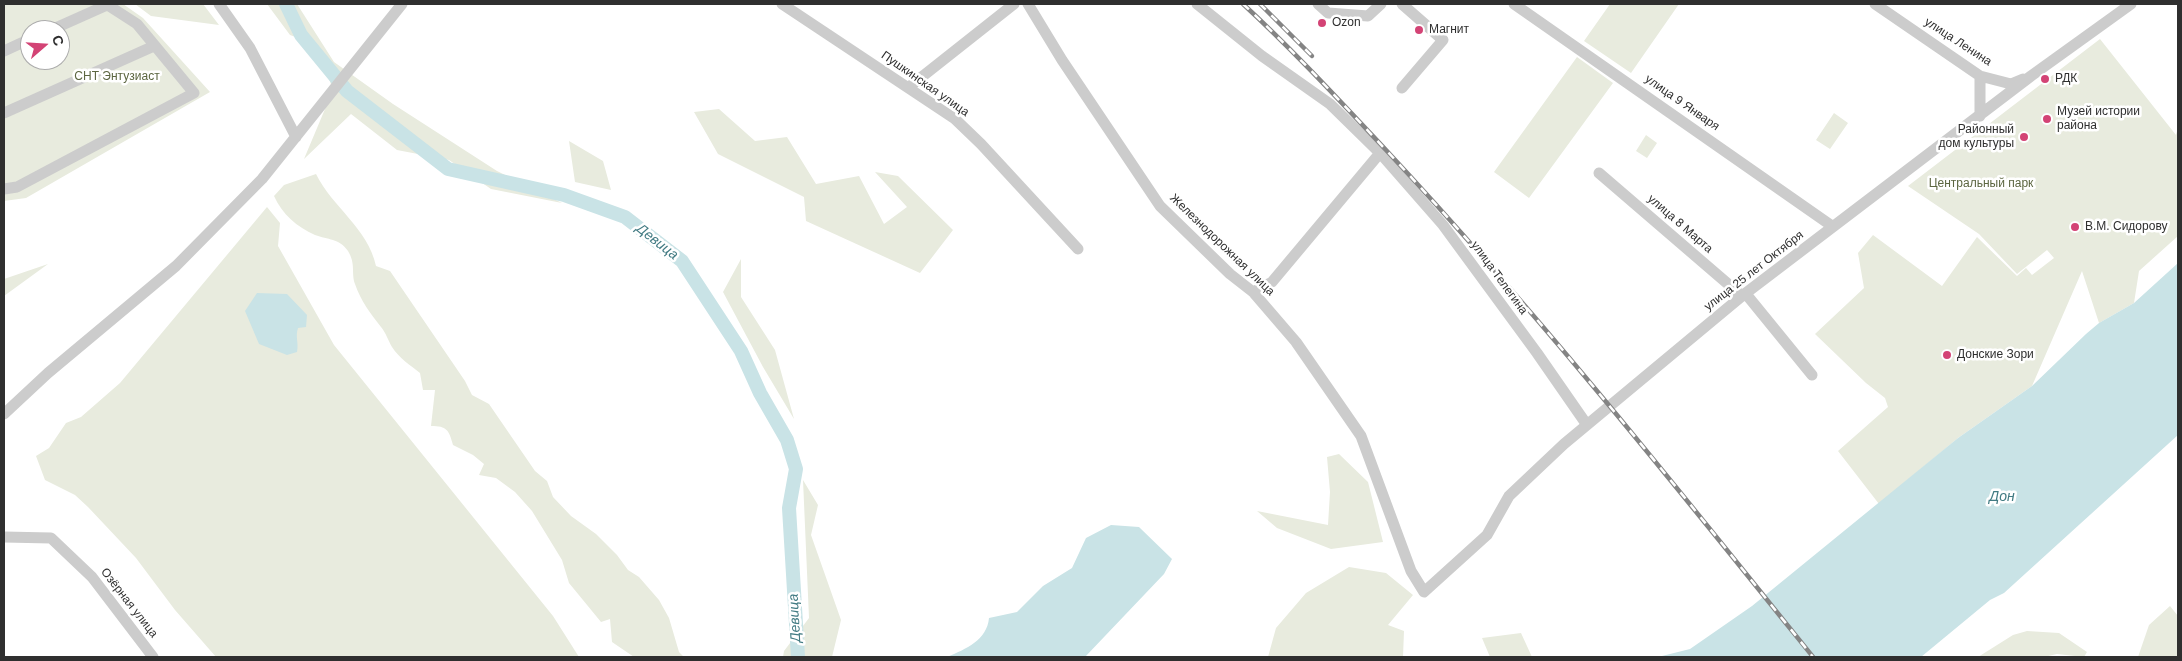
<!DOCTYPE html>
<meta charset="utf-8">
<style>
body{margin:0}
#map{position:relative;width:2182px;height:661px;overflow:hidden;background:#fff;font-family:Helvetica,sans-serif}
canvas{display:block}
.frame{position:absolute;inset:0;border:5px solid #2f2f2f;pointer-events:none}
.north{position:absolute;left:20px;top:20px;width:50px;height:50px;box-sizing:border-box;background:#fff;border:1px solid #acacac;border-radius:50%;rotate:71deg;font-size:14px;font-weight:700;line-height:20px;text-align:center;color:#2f2f2f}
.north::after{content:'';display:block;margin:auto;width:18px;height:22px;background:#d34375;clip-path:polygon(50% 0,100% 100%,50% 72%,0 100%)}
</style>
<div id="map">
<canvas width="2182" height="661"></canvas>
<div class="frame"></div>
<div class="north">С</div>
</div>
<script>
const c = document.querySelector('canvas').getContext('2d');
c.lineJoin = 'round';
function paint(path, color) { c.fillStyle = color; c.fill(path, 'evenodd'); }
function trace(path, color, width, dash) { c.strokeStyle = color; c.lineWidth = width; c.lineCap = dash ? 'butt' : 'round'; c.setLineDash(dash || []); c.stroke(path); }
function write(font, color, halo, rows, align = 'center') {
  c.font = font + ' Helvetica,sans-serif'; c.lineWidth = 5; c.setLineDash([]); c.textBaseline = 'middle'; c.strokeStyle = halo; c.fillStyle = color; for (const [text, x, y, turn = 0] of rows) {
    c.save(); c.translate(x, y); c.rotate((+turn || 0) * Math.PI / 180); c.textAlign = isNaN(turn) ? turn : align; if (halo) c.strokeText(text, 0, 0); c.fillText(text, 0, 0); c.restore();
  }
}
paint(new Path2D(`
 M4,4H123L143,18L210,92L26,198L4,201ZM30,30H60V60H30Z
 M135,4H203L219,25L151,16Z
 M267,4H297L334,62L393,104L497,171L562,203L491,189L449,160L397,150L351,114L304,159L333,90L317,45L290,35Z
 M1610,4H1679L1631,73L1584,41Z
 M2100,39L2176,135L2178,128V236L2139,271L2134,303L2099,323L2082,271L2032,386L1958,438L1879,504L1838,451L1888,407L1885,398L1866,383L1815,334L1864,288L1858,253L1873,235L1942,286L1977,237L2017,276L2026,268L2032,275L2054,258L2047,250L2017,274L1979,234L1908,186Z
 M1577,57L1613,83L1529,198L1494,172Z
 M719,109L755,141L787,137L816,184L859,176L884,224L907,207L875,172L898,176L953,230L920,273L806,221L804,197L718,154L694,112Z
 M1834,113L1848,123L1830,149L1816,140Z
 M1646,135L1657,143L1647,158L1636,151Z
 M569,141L603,161L611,190L575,182Z
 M316,174C332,207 368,228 376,266L390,271L465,381L472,395L489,404L535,471L547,481L553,497L571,516L596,534L617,555L628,570L639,577L659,600L669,618L679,652L684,657H634L612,642L610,619L601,622L569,583L562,560L532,511L515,492L496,478L479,475L484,464L473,455L453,445C449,430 447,426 431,426L435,390H423L420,373C410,365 399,358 392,347C388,340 386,333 381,327C370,313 361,301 355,284C351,273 356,264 348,251C339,238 328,240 315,235C297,227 282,214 274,196L284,185Z
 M267,207L280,223L278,246L334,345L553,616L579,657H216L175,610L136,558L88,507L75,495L45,480L36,456L49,448L66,423L81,417L120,383Z
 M741,259V297L775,350L794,419L763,367L723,292Z
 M48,264L4,296V279Z
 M1339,454L1368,482L1383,542L1331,549L1277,528L1257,511L1328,525L1330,492L1327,457Z
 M803,480L818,505L811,535L841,620L832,657H783L784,651L809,618Z
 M1349,567L1386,573L1413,595L1388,625L1404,631L1403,657H1268L1276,628L1306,593Z
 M2170,606L2178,616V657H2138L2149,625Z
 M2027,631L2059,633L2087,652L2084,657L2057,654L2044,657H1978L2013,635Z
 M1521,633L1532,657H1490L1482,638Z`), '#e8ebde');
paint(new Path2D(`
 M2178,263V435L2004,593L1990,600L1921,657H1658L1690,649L1752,606L1958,438L2032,386L2086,334L2099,323L2134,303Z
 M257,293L287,294L307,315L306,327L298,328C295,337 299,343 297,352L287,355L259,344L245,311Z
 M1111,525L1139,527L1172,559L1164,574L1085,657H947C966,649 987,640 989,618L1017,612L1043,586L1072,568L1086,538Z`), '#c9e3e6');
trace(new Path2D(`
 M286,4L301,35L347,91L448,169L564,195L625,217L682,261L741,351L760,393L787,440L796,469L789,508L798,657`), '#c9e3e6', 14);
trace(new Path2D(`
 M219,4L250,48L296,137
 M782,4L955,119L981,144L1078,249
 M1028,4L1062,60L1160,206L1230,274L1253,292L1296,342L1361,436L1411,571L1424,592L1487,535L1509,496L1564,444L1742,296L2031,76L2131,4
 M1197,4L1262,56L1330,104L1380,153L1443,225L1537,353L1587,425
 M1318,4L1328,13L1368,16L1381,4
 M1514,4L1832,226
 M1875,4L1980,76L2011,84L2023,79
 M51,30L107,5
 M4,51L30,39
 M909,87L1014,4
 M1402,88L1443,40L1402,4
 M4,113L154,46
 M1980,116V76
 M1599,173L1742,296
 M4,189L17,187L194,93L137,24L106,4
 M1253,292L1272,282L1380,153
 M1746,294L1812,375
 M4,414L48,373L176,266L262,179L402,4
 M4,537L51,538L92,577L153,657`), '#ccc', 11);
const rail = new Path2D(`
 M1243,4C1293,50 1339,100 1386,150C1537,312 1675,485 1813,657
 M1260,4L1312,56`);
trace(rail, '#848484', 4.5);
trace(rail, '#fff', 2.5, [8]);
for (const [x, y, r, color] of [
 [1322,23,5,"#d34375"],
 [1419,30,5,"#d34375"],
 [2045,79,5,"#d34375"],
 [2047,119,5,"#d34375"],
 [2024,137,5,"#d34375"],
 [2075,227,5,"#d34375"],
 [1947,355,5,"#d34375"]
]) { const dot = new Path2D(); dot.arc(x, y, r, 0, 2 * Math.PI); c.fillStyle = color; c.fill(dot); trace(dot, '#fff', 2); }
write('12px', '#2f2f2f', '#fff', [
 ["Ozon",1332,23],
 ["Магнит",1429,30],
 ["РДК",2055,79],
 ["Музей истории",2057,112],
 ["района",2057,126],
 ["Районный",2014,130,"right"],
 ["дом культуры",2014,144,"right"],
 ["В.М. Сидорову",2085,227],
 ["Донские Зори",1957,355]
], 'left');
write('12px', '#2f2f2f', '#fff', [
 ["улица Ленина",1958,42,33],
 ["Пушкинская улица",925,84,35],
 ["улица 9 Января",1682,103,35],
 ["улица 8 Марта",1680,224,41],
 ["Железнодорожная улица",1222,245,44],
 ["улица 25 лет Октября",1754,271,-38],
 ["улица Телегина",1499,278,54],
 ["Озёрная улица",129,603,52]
]);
write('12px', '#5c6641', '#fff', [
 ["СНТ Энтузиаст",117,77],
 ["Центральный парк",1981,184]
]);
write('italic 14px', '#427b83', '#fff', [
 ["Девица",657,242,38],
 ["Дон",2002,497],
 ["Девица",795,618,-93]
]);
</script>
